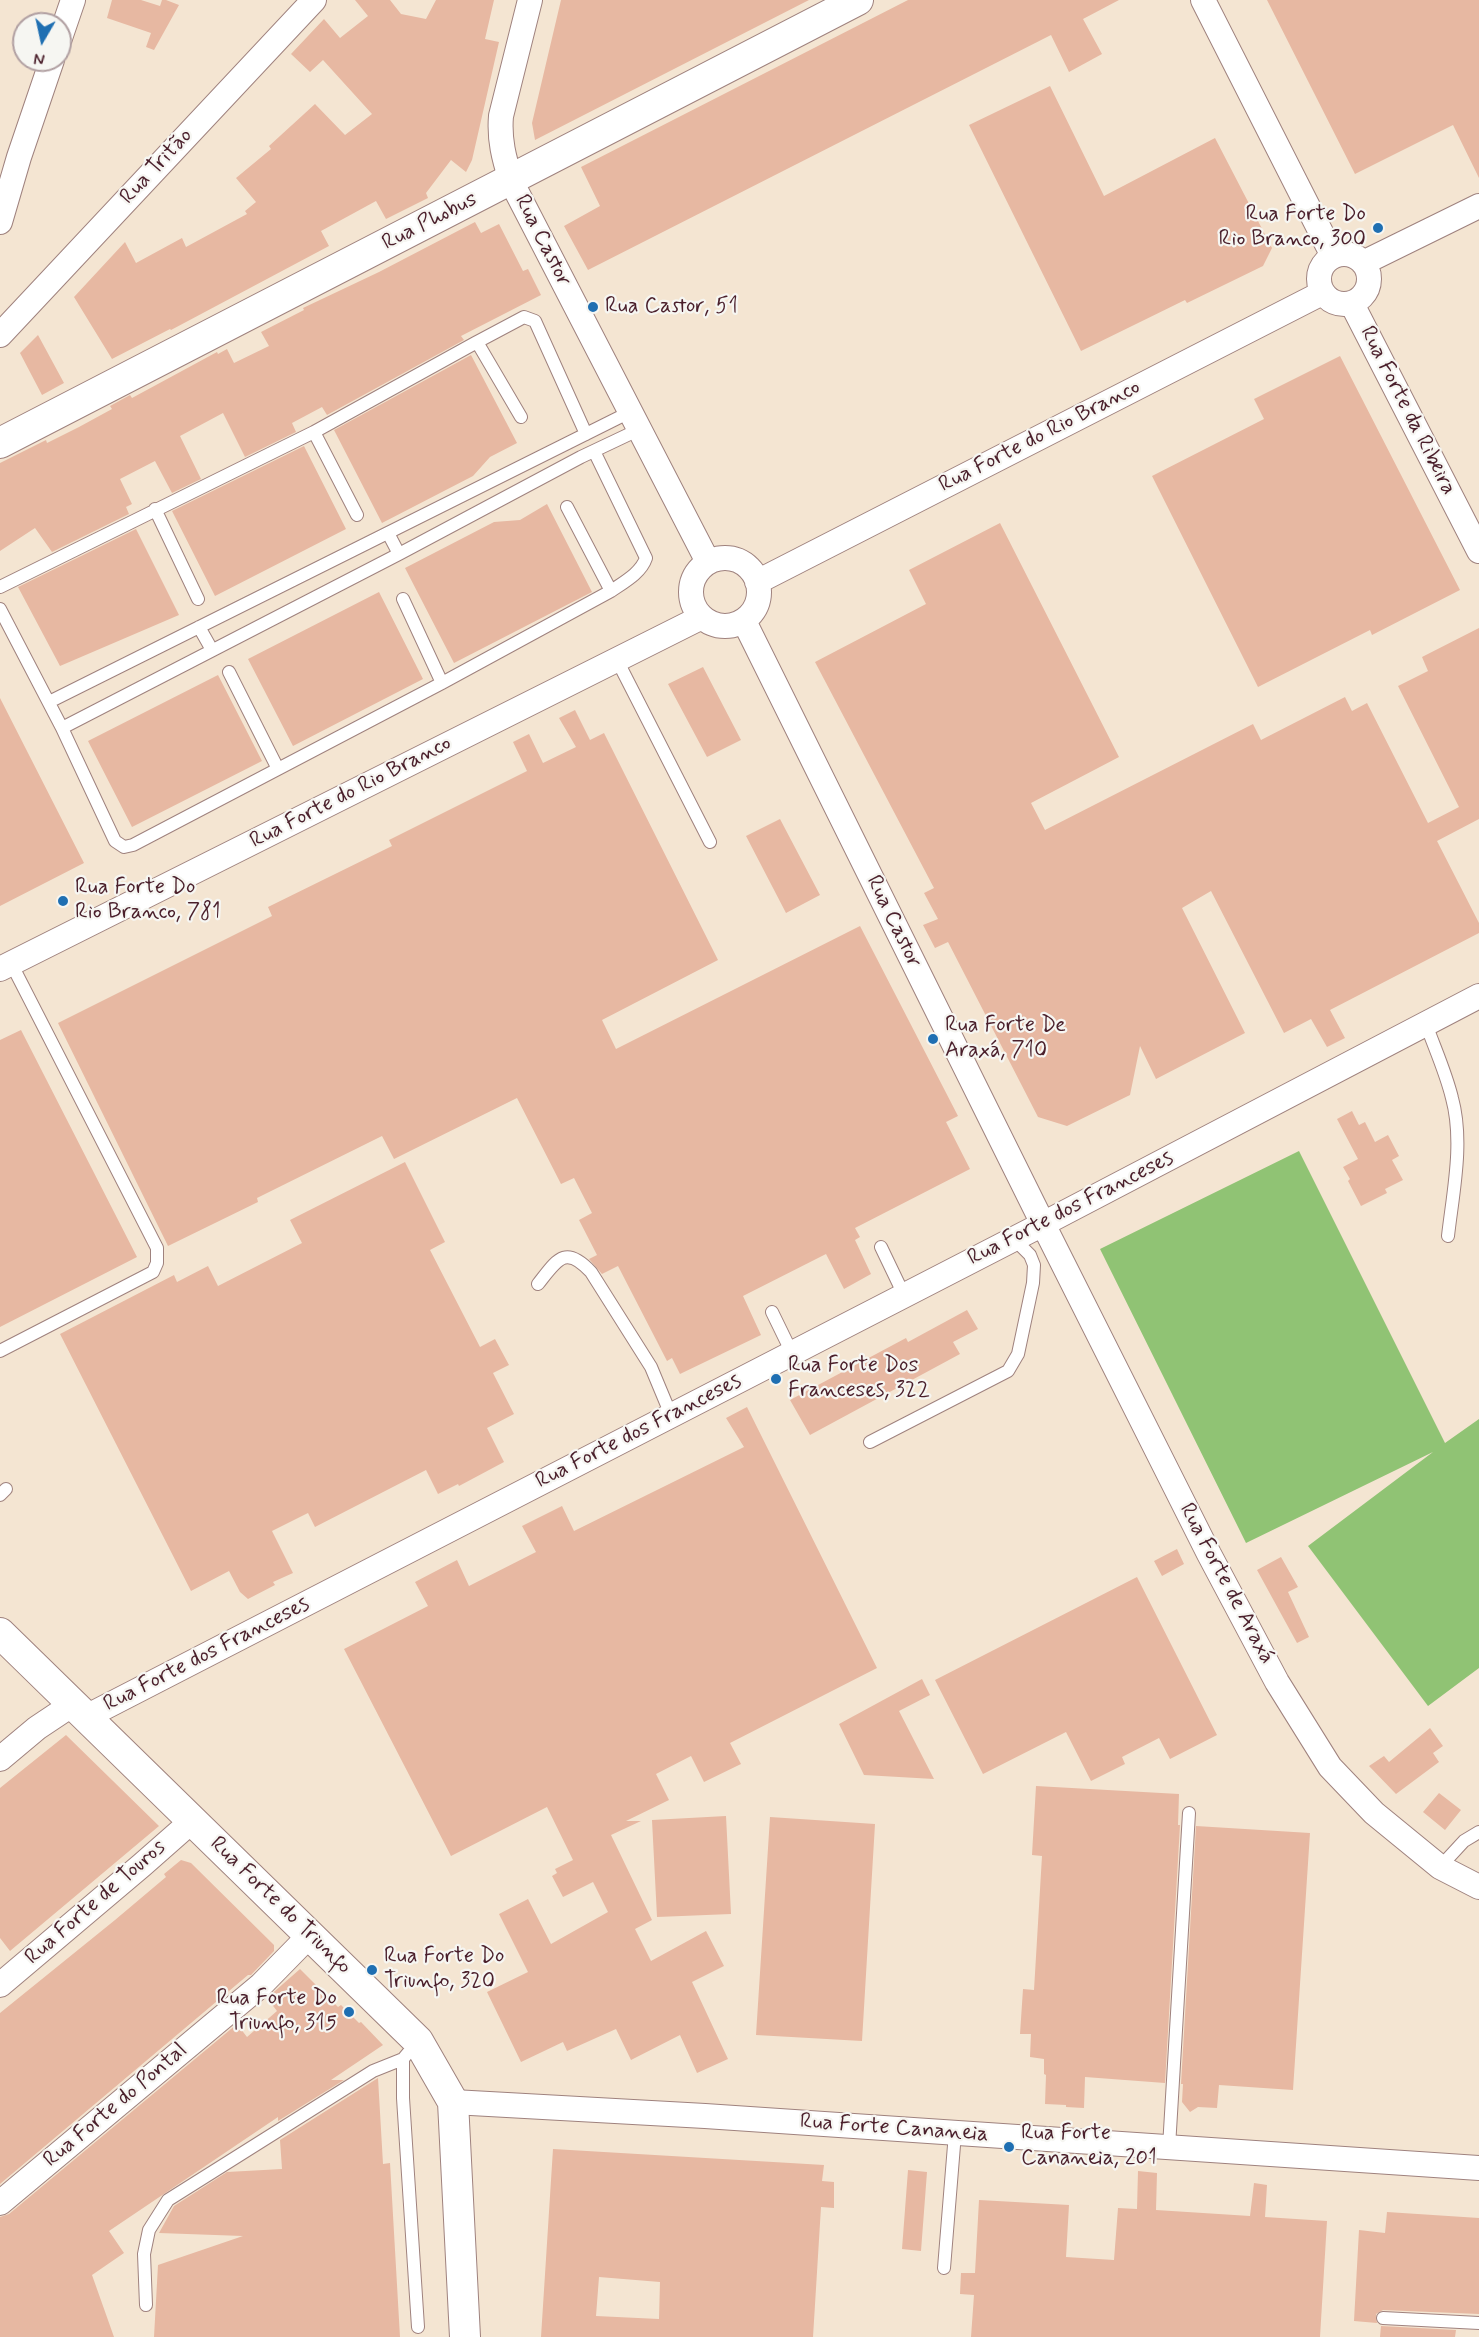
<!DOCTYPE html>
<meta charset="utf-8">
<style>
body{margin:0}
#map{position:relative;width:1479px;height:2337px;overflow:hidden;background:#f4e5d2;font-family:Mynerve,sans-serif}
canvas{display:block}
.north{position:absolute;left:12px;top:12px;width:60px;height:60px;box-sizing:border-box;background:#f6f6f2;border:2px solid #b1a0a2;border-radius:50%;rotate:189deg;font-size:16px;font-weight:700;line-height:24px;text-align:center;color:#4a1f2b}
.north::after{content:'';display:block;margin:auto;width:21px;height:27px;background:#1f6fb2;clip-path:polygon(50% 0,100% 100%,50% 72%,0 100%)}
</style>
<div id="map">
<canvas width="1479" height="2337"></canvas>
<div class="north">N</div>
</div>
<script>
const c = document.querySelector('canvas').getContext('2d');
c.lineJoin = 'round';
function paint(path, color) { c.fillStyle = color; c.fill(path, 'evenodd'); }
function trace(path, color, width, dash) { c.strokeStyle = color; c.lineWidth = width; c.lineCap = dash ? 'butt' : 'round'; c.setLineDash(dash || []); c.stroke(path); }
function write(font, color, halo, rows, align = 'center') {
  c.font = font + ' Mynerve,sans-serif'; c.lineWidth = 4.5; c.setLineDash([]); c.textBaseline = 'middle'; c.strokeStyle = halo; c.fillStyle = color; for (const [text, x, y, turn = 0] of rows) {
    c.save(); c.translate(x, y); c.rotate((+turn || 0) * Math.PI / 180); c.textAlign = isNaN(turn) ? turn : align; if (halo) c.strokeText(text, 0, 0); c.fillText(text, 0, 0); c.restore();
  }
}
paint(new Path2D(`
 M1299,1151L1445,1443L1479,1419V1668L1428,1706L1308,1546L1433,1452L1246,1543L1100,1249Z`), '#90c374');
paint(new Path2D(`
 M112,0H141L160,6L162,0H166L179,5L154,50L146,47L151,33L107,18Z
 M355,0H390L401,14L426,19L436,0H494L485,39L499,42L472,160L466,172L451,160L426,193L428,198L386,219L376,201L321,231L329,246L171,330L170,329L112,359L74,297L125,242L136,263L182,238L186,247L247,214L245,211L256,202L236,178L271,149L269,146L315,104L345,135L372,114L323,60L310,72L291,54L324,19L340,38L368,16Z
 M561,0H809L535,140L532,123Z
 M908,0H1119L1083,19L1102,54L1069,72L1051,35L588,270L564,226L600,206L581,167Z
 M1267,0H1479V178L1453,125L1355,174Z
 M1050,86L1104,196L1215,138L1272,248L1263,266L1187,303L1185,300L1081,351L969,125Z
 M475,222L481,233L499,224L523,271L528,269L541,295L461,336L464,340L327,415L322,407L292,423L296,432L245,457L223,413L180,436L201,479L172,493L155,461L120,479L132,504L126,507L129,514L52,552L35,528L0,551V463L46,440L47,443L79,427L112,409L110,406L130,395L132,398L217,352L218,354L227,349L234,363L269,346L261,332L304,310L303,308L379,272Z
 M38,335L64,383L42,395L20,353Z
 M471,355L517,443L490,457L473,476L382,523L334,430Z
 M1340,356L1460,590L1372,635L1370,630L1258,687L1152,476L1264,419L1254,399Z
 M304,446L346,529L215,596L172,511Z
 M547,504L592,592L454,663L405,568L494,522L520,520Z
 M1000,523L1119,757L1031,803L1045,830L1253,724L1261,740L1345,697L1352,711L1367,703L1428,823L1459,807L1398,686L1428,671L1422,657L1479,628V819L1437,841L1479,923V933L1330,1010L1345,1038L1327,1047L1311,1019L1284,1033L1211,891L1182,908L1245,1033L1156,1079L1140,1046L1130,1095L1067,1126L1038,1117L948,942L935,948L923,925L938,919L924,893L934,888L815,662L926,604L909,570Z
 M136,529L179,615L60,666L18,587Z
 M379,592L423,679L293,746L248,659Z
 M703,667L741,740L707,757L668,684Z
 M218,675L262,761L132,827L88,741Z
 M0,698L84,863L0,906Z
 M575,710L590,740L604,733L718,960L602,1020L616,1049L860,926L958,1116L946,1122L970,1169L855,1228L860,1237L855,1240L871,1274L844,1289L826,1254L743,1296L761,1335L680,1374L672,1358L667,1361L618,1266L602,1274L589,1259L597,1255L579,1220L592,1213L574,1178L561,1184L517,1098L394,1159L382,1136L257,1198L258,1202L168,1246L58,1023L272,916L268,907L392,846L389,840L527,771L513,742L529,734L543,763L576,747L559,718Z
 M780,819L820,895L786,913L746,836Z
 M21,1030L137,1257L0,1327V1040Z
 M1352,1111L1359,1125L1365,1122L1375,1142L1388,1135L1399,1156L1392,1160L1403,1180L1385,1189L1387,1193L1361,1206L1348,1181L1350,1179L1343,1167L1358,1159L1337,1119Z
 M405,1162L445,1242L430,1250L480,1347L495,1339L509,1365L493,1373L514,1414L487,1428L504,1462L459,1486L458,1484L438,1494L426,1470L315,1527L308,1513L272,1531L293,1573L273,1582L275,1585L248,1599L240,1592L229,1571L191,1591L60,1334L174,1275L177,1282L208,1266L218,1286L302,1243L290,1220Z
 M967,1310L978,1329L953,1342L960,1354L810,1435L790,1400L906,1338L908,1342Z
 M747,1407L877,1668L730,1743L741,1764L704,1782L691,1756L656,1774L669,1800L626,1821H641L611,1835L652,1920L635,1929L651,1961L706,1931L724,1966L692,1982L728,2059L697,2073L680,2035L631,2060L616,2029L567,2051L563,2042L521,2062L487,1992L528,1972L499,1914L528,1899L551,1944L608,1912L593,1882L563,1897L552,1876L557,1873L555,1869L573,1860L547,1807L451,1856L344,1649L428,1606L415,1582L457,1560L469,1586L536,1552L522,1526L562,1506L574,1531L744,1447L726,1418Z
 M1177,1549L1184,1564L1162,1576L1154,1561Z
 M1281,1557L1298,1587L1288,1592L1309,1637L1297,1643L1257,1570Z
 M1137,1577L1217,1735L1170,1759L1159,1738L1122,1757L1125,1764L1091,1781L1066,1732L983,1774L935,1680Z
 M922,1679L930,1695L899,1711L934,1779L864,1775L839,1724Z
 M1430,1728L1443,1746L1433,1753L1439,1762L1396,1794L1369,1766L1384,1756L1389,1762Z
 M66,1735L159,1826L10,1951L0,1938V1788Z
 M1036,1786L1179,1794L1178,1825H1180L1165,2083L1085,2077L1084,2108L1066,2107V2105L1045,2104L1046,2075L1044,2074V2059L1030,2057L1031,2034H1020L1023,1989L1034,1990L1042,1856L1032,1855Z
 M1439,1793L1461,1810L1445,1830L1423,1812Z
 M726,1816L731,1914L657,1917L652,1820Z
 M770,1817L875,1824L862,2041L756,2035Z
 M1196,1826L1310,1833L1293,2090L1219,2085L1217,2108L1198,2107L1190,2112L1182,2102L1183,2084H1181Z
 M181,1860L191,1863L274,1945V1951L251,1975H248L0,2184V2013L115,1920L166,1877L164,1874Z
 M300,1969L338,2007L341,2005L359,2023L361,2022L383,2045L331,2080H344L278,2121V2117L109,2231L124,2253L92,2275L114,2337H0V2217L9,2214L237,2024L247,2037L277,2011L267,1998Z
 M378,2078L383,2164L390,2163L400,2337H154L158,2265L243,2236L159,2233L174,2206L227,2172L282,2169L280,2140Z
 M553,2149L824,2165L822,2181L834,2182V2208L821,2207L813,2337H541ZM599,2277L660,2282L659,2319L596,2316Z
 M908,2170L927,2172L921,2251L902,2249Z
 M1138,2171L1157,2173L1156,2210L1250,2216L1254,2183L1267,2185L1265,2217L1327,2221L1320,2337H971L974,2295L960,2294L961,2273H975L979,2200L1069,2205L1066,2257L1114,2260L1118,2208L1137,2209Z
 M1387,2212L1479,2218V2314L1383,2310L1376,2314L1377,2323L1354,2321L1359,2230L1385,2233Z
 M1381,2326L1456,2330L1455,2337H1380Z`), '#e7b8a2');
const service = new Path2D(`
 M477,342L524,317L535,321L586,434
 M314,432L357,515
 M567,507L611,591
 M155,509L198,599
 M388,533L399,554
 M0,587L314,432L477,342L521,417
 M403,599L442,683
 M0,609L62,728L115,841L124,847L133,845L442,683L611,591C624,582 641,573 646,558L594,451
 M199,627L212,650
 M617,660L710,842
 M229,672L278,769
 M49,702L630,412
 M62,728L399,554L581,457L638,430
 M1426,1024C1435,1049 1446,1073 1452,1098C1464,1142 1453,1192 1448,1236
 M881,1247L904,1295
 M538,1284C557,1260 565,1244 591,1272L651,1367L671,1415
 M772,1312L792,1353
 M0,1351L153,1272L157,1263V1248L11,963
 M870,1442L1008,1371L1018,1354L1033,1283L1034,1265L1030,1255L1014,1239
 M0,1495L6,1489
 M1440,1867L1464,1841L1479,1832
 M408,2053L403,2059V2098L418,2327
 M1169,2147L1189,1813
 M944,2268L955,2133
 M146,2305L144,2254L149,2230L168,2200L373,2071L403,2059
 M1383,2318L1479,2323`);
const minor = new Path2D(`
 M530,0L501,116C499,140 504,158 511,181L708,562
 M1203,0L1333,256
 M60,38L73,0
 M0,222L19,157L52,60
 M1319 279a25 25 0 1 1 50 0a25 25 0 1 1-50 0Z
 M1363,263L1479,206
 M1352,304L1479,551
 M0,335L314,0
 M691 592a34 34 0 1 1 68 0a34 34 0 1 1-68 0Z
 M757,582L1322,293
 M744,621L1043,1224L1209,1554L1277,1682L1330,1767L1374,1813L1440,1867L1479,1887
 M0,969L702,617
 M86,1717L1043,1224L1479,996
 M0,1759L37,1728L73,1704
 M0,1985L142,1865L192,1821
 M453,2102L705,2116L1479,2168
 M0,2203L261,1985L310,1935`);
const tertiary = new Path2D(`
 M0,443L858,0
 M0,1633L418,2041L453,2102L465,2337`);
trace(service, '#9f827e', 14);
trace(minor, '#9f827e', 26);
trace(tertiary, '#9f827e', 32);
trace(service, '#fff', 12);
trace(minor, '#fff', 24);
trace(tertiary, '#fff', 30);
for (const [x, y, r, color] of [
 [1378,228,6,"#1f6fb2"],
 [593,307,6,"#1f6fb2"],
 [63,901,6,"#1f6fb2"],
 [933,1039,6,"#1f6fb2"],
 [776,1379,6,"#1f6fb2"],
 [372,1970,6,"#1f6fb2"],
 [349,2012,6,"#1f6fb2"],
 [1009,2147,6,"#1f6fb2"]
]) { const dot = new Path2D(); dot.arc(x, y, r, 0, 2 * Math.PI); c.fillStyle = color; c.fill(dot); trace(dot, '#f6f6f2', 2); }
write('22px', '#4a1f2b', '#f6f6f2', [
 ["Rua Tritão",157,167,-47],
 ["Rua Phobus",430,222,-27],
 ["Rua Castor",542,241,63],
 ["Rua Forte da Ribeira",1407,411,63],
 ["Rua Forte do Rio Branco",1040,437,-27],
 ["Rua Forte do Rio Branco",351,793,-27],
 ["Rua Castor",893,922,64],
 ["Rua Forte dos Franceses",1071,1209,-27],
 ["Rua Forte dos Franceses",639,1432,-27],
 ["Rua Forte de Araxá",1226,1584,62],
 ["Rua Forte dos Franceses",207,1655,-27],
 ["Rua Forte de Touros",96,1903,-41],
 ["Rua Forte do Triunfo",280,1906,44],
 ["Rua Forte do Pontal",116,2106,-40],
 ["Rua Forte Cananeia",894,2129,4]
]);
write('22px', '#4a1f2b', '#f6f6f2', [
 ["Rua Forte Do",1366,215,"right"],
 ["Rio Branco, 300",1366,240,"right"],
 ["Rua Castor, 51",605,307],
 ["Rua Forte Do",75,888],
 ["Rio Branco, 781",75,913],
 ["Rua Forte De",945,1026],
 ["Araxá, 710",945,1051],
 ["Rua Forte Dos",788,1366],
 ["Franceses, 322",788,1391],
 ["Rua Forte Do",384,1957],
 ["Triunfo, 320",384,1982],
 ["Rua Forte Do",337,1999,"right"],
 ["Triunfo, 315",337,2024,"right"],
 ["Rua Forte",1021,2134],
 ["Cananeia, 201",1021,2159]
], 'left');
</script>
